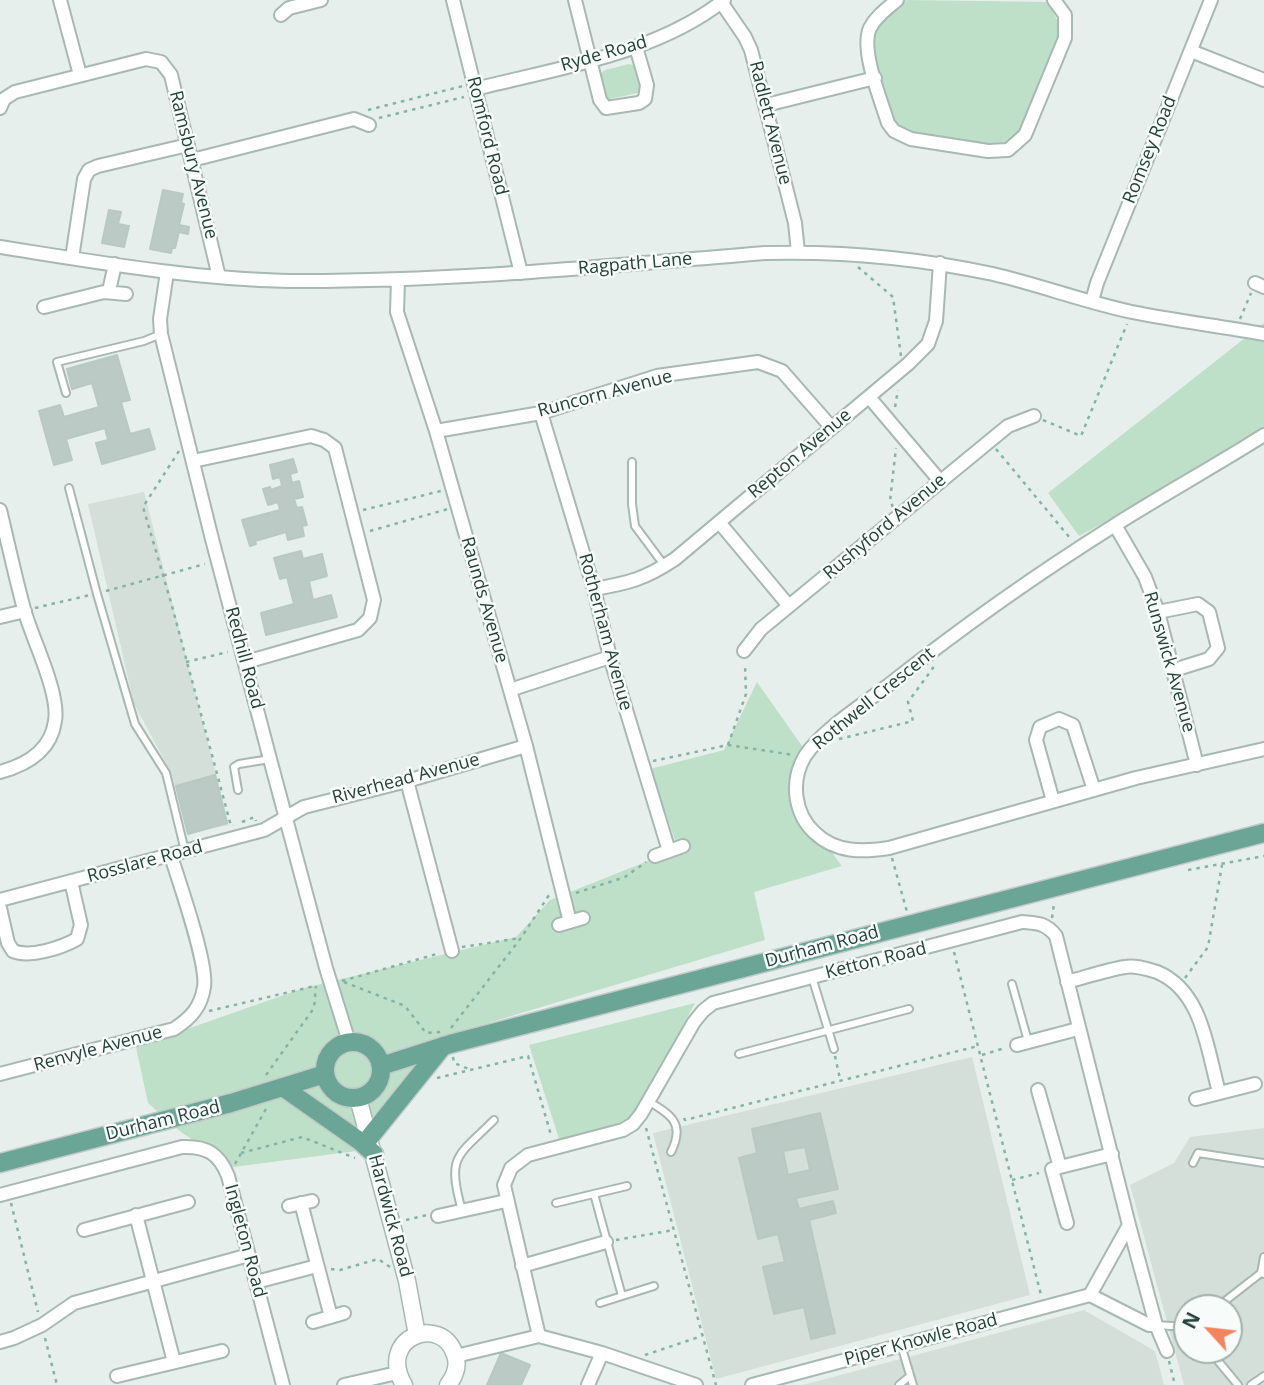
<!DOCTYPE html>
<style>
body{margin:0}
#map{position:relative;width:1264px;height:1385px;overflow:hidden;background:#e6efeb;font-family:"Open Sans",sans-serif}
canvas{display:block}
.north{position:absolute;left:1173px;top:1294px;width:70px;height:70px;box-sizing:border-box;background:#f7fbf9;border:2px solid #a3b1ad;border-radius:50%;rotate:297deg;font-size:19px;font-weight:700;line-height:28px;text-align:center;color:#24423a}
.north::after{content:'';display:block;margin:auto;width:24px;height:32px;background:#f4845f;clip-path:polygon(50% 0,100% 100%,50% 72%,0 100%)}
</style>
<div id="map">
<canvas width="1264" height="1385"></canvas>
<div class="north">N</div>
</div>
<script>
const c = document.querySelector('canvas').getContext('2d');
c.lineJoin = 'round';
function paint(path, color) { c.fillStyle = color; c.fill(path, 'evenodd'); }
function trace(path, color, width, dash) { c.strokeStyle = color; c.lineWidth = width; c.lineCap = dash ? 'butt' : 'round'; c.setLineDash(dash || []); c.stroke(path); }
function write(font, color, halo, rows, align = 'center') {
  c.font = font + ' "Open Sans",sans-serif'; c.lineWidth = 5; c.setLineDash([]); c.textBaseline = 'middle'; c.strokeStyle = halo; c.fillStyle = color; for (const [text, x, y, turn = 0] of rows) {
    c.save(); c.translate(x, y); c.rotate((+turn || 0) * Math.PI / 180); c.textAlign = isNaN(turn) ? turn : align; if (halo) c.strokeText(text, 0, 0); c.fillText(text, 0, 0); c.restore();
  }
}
paint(new Path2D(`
 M144,492L229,825L187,834L171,772L134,704L88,504Z
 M972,1057L1030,1295L716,1379L653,1133Z
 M1264,1128V1385H1184L1130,1185L1174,1163L1190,1137ZM1187,1308H1229V1350H1187Z
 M1084,1310L1155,1351L1164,1385H803Z`), '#d4dfda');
paint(new Path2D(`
 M906,0L1049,2L1057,20V41L1022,129L1008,144L995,146L917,135L898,125L889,114L873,52L871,39L877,25Z
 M629,64L636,66L642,92L605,100L598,76L605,70Z
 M1264,323V437L1079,536L1048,493Z
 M757,682L807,753L793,800L842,866L754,892L765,940L468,1029L372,1149L233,1167L181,1132L148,1103L136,1047L304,988L516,937L550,900L678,849L650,769L724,750Z
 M695,1003L634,1118L560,1142L529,1045Z`), '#bfe0c8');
const building = new Path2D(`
 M163,190L183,194L181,203L184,204L179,225L189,227L188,234L179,232L175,248H172L171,253L150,249Z
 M109,210L121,212L118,224L129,226L124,247L102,243Z
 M117,355L130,400L121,402L130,434L149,429L155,449L102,464L96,443L108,440L105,428L66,439L72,460L54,465L39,411L60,405L64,417L99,407L92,383L72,389L67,369Z
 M293,459L297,472L290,474L292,483L299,481L303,497L294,499L297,508L302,507L307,525L302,526L304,536L288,540L286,532L255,541L256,544L250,546L242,520L280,510L278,502L268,505L263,489L270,487L271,490L282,486L280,477L273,479L270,465Z
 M301,551L303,559L322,554L327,576L309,581L313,600L331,595L337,617L266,635L261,613L294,604L287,577L280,579L274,558Z
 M215,775L227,823L188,834L176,786Z
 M820,1113L838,1189L796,1198L799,1209L833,1201L836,1213L809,1220L835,1333L811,1339L804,1307L774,1314L763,1267L785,1262L778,1234L758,1239L739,1158L757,1153L752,1129ZM805,1147L810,1170L788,1175L783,1151Z
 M501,1353L530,1365L521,1385H487Z`);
paint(building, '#bbcac4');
trace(building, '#b8c9c2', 2);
const lane = new Path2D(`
 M66,393L57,362L144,341L161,334
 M632,462V504L635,526L664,565
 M69,488L97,594L135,724L166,773L185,851
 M238,790L234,767L239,764L270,759
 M812,977L834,1049
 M1012,984L1028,1041
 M739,1054L909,1009
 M648,1101C672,1115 685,1124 671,1152
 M1193,1163L1198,1153L1264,1163
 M594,1194L622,1296
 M556,1203L627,1186
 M462,1211C447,1155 456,1158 494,1120
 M1261,1273L1264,1257
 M600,1303L654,1286
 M1216,1308L1261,1273L1264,1274
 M1156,1325L1187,1327
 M901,1345L913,1385
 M1209,1350L1238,1385
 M899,1385L910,1376
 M1251,1385L1264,1376`);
const street = new Path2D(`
 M60,0L80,75
 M453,0L521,273
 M575,0L600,100L606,108L639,103L645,99L647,85L636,47
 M897,0C888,8 876,16 870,28C860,50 881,100 888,123L894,131L911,139L988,151L1008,150L1025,135L1065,38V15L1054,0
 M721,2L745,37L751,50L795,223L798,252
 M281,15L289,8L321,0
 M1191,51L1264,80
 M475,89C558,68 656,54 724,0
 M766,105L875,78
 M0,108L4,99L15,92L146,59L161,62L171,75L219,277
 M192,160L354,119L369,125
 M0,247C96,262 192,279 289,281C448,282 607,266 765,253C842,251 918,258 993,274C1040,285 1085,302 1132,312C1176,321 1220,326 1264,334
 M72,258L84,179L89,170L98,166L188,145
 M167,272L160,319L161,334L212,539L270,759L326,968L349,1042
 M398,280L397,312L436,431L526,746L570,922
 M1255,283L1264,287
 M109,291L115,264
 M1092,301L1097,283L1211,0
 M44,307L104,292L126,294
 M869,397L940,481
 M541,413L594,589L610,657L669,851
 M436,431L541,413L657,376L758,362L782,371L832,428
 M1264,435C1215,466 1164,494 1115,525C1037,574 962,627 890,684C864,704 823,729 805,756C790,781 794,814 815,833C836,853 863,852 889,848L1136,778L1264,749
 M193,461L311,436L324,440L335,448L374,600L370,618L358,630L246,662
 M0,510C8,543 15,576 24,609C32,639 60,693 55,721C51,751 26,765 0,772
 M719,522L789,606
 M1115,525L1145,577L1158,612L1197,765
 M594,589C629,583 645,579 675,559L908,364L928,344L936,321L940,263
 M1158,612L1198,604L1209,612L1218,648L1209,659L1174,670
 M0,617L25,611
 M744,651L761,629L1008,426L1034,416
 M510,690L610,657
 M407,781L452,951
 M1053,801L1036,740L1040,727L1059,719L1073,725L1094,790
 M655,856L683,846
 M0,900L264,830L304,807L407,781L526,746
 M0,908L8,943L13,951C30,958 61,948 77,939L81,925L71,881
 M559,925L583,918
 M1067,982C1086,977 1106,970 1125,967C1135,965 1147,969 1157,972C1203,991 1207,1050 1219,1092
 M1017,1045L1078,1029
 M0,1074L174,1029C191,1018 201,1007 204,987C208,964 179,882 171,856
 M1038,1090L1060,1167L1052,1169L1067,1223
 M1196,1099L1255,1084
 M1060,1167L1112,1154
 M0,1195L182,1147C206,1146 219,1153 228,1176L283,1385
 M301,1203L331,1317
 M289,1206L312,1201
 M136,1215L174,1362
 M438,1216L506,1201
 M84,1230L188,1202
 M522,1266L606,1242
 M256,1282L317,1266
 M1090,1295L1129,1225
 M313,1322L344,1313
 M539,1336L504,1185L511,1168L528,1155L623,1130L633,1124L641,1114L694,1022L703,1011L713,1003L1022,922C1037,923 1046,923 1056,936L1129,1225L1156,1325L1167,1351
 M0,1342L14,1338L42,1325L74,1303L249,1255
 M456,1356L539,1336L602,1353L696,1385
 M117,1376L222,1351
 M344,1385L397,1373
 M588,1385L602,1353
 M752,1385L1090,1295L1149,1325H1156`);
const secondary = new Path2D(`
 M358,1098L407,1281L417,1335
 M404,1385C376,1337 442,1313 455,1355C459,1366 455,1376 448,1385`);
const primary = new Path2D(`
 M325 1070a28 28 0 1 1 56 0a28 28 0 1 1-56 0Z
 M381,1066L450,1044L1264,833
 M284,1088L361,1142L374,1154
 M369,1138L443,1046
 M0,1163L231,1103L325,1074`);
trace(lane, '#a8b8b2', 10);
trace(street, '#a8b8b2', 16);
trace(secondary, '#a4bbb3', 19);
trace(primary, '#c2cac8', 21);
trace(new Path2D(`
 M368,110L463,86
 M379,118L464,97
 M858,267L893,297L901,356
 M1240,319L1251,293
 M895,407L898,390
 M1043,420L1081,436L1127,324
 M996,449L1070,538
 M179,451L143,507L172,606L231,826L233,825
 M893,507L890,501L896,448
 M363,510L441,491
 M370,531L448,509
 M106,591L205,564
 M35,608L90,595
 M186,662L228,652
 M839,739L913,721L908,702L933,668L932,667
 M728,745L746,694L745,664
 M653,761L728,745L794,755
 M242,822L255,817L256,821
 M892,858L907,912
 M1188,870L1264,856
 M576,893L625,877L646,862
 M1052,918L1054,904
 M462,947L521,938
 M954,952L1041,1295
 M1185,978L1208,947L1222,865
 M342,981L440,953
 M344,982L405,1006L426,1033L441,1032
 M209,1011L315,986
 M451,1028L521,938L551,892
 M982,1055L1005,1048
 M835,1056L840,1079
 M453,1057L454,1063L469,1069
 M266,1075L314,1008L316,986
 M437,1078L528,1056L551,1135
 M684,1118L685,1120L978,1046
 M646,1128L716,1385
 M241,1153L302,1137L355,1158
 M235,1164L266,1109
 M1012,1180L1039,1173
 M11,1203L38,1312
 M406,1220L427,1215
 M616,1240L674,1230
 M331,1269L340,1270L378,1259L390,1267
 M45,1338L57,1385
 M645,1355L702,1336
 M1169,1361L1175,1385`), '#86b3a5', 2.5, [3.5, 5]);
trace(lane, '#fff', 6);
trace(street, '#fff', 12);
trace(secondary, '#fff', 16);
trace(primary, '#6aa596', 18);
write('18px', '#24423a', '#f7fbf9', [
 ["Ryde Road",604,54,-16],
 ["Radlett Avenue",770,123,76],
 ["Romford Road",487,136,76],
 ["Romsey Road",1150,150,-68],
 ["Ramsbury Avenue",193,165,76],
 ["Ragpath Lane",635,264,-5],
 ["Runcorn Avenue",605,394,-15],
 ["Repton Avenue",800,454,-40],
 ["Rushyford Avenue",885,527,-40],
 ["Raunds Avenue",484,600,74],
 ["Rotherham Avenue",605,632,75],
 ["Redhill Road",244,658,75],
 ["Runswick Avenue",1169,662,74],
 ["Rothwell Crescent",874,699,-39],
 ["Riverhead Avenue",406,779,-15],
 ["Rosslare Road",145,862,-15],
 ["Durham Road",822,947,-15],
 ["Ketton Road",876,961,-14],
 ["Renvyle Avenue",98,1049,-15],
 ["Durham Road",163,1121,-14],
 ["Hardwick Road",390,1216,75],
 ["Ingleton Road",245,1241,75],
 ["Piper Knowle Road",921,1340,-15]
]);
</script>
